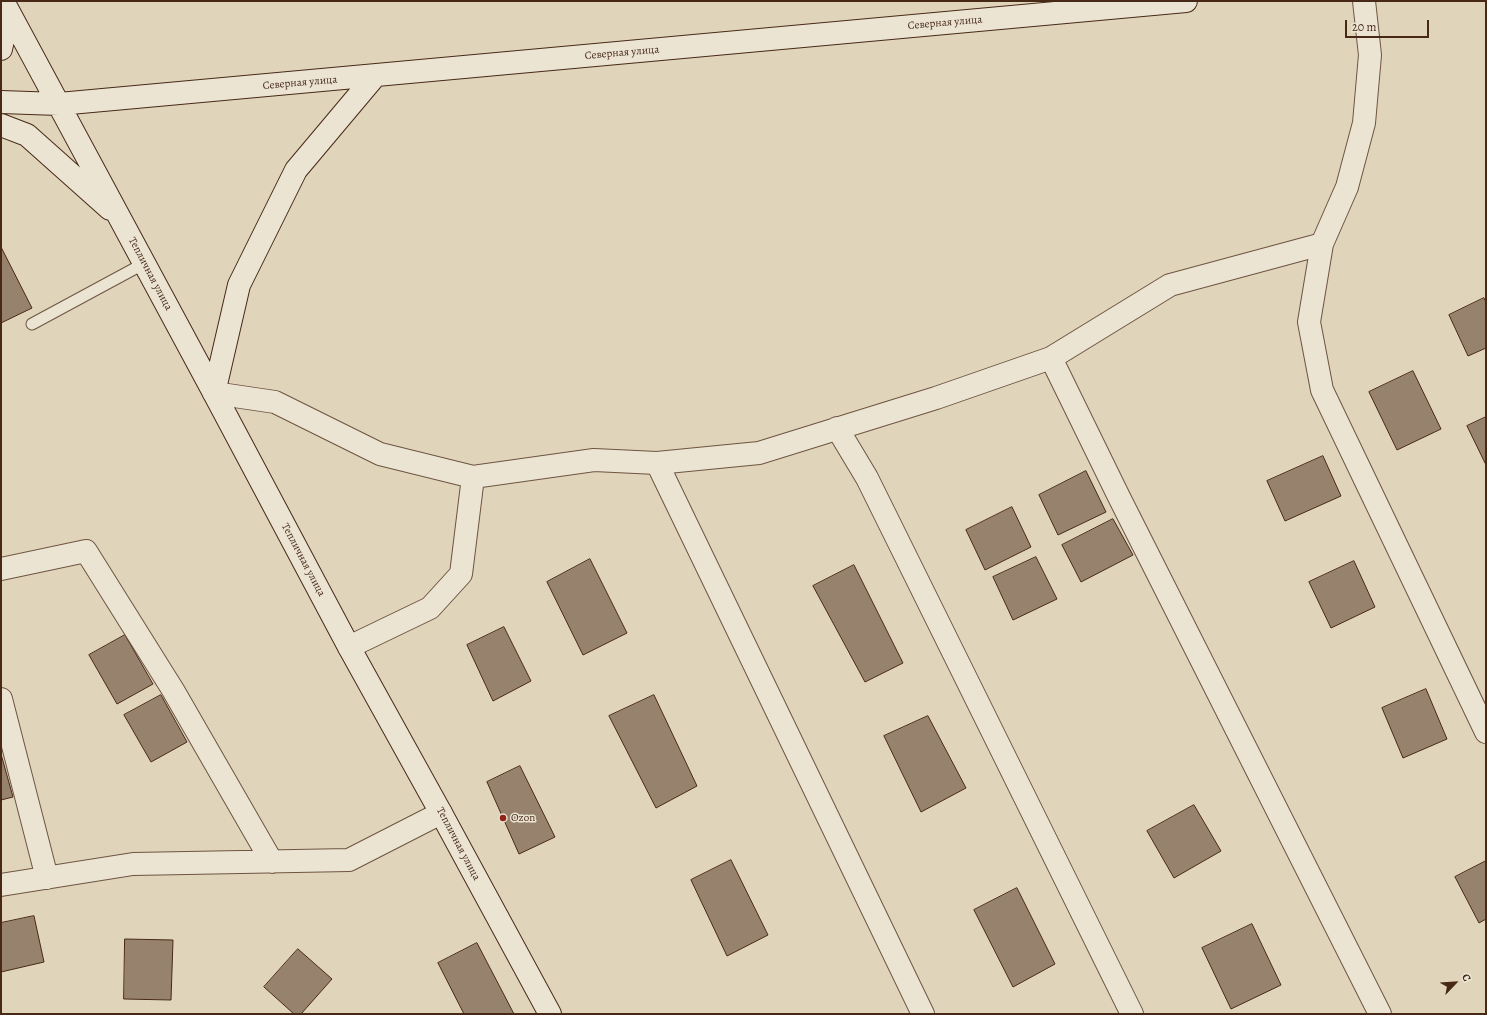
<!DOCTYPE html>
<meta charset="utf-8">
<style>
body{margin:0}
#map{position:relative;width:1487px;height:1015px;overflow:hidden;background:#e0d5bb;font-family:Alegreya,serif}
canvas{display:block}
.frame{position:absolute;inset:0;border:2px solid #482918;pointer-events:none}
.north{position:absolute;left:1435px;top:963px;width:40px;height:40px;-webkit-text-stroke:3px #ebe4d3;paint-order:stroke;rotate:65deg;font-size:11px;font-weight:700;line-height:16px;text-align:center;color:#482918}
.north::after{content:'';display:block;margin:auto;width:14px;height:18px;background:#482918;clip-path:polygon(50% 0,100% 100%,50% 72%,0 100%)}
.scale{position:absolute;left:1345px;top:20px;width:84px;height:18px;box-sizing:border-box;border:2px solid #482918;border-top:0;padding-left:5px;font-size:12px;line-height:14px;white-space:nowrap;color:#482918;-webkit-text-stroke:3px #ebe4d3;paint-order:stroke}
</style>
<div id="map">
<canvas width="1487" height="1015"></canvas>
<div class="frame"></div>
<div class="north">С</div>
<div class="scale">20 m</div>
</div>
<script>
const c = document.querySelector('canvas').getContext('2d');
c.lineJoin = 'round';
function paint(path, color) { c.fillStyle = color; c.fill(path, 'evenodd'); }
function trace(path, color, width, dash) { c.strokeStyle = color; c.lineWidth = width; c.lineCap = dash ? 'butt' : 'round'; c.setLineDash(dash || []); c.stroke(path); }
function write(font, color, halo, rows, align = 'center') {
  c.font = font + ' Alegreya,serif'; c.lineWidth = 3; c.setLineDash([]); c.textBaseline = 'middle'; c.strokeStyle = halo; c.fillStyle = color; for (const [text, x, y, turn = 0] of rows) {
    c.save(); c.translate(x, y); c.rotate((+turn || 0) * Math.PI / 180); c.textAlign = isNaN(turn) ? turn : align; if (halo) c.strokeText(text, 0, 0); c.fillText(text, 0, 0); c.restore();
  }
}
const building = new Path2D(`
 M1,247L32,308L1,323Z
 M1484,298L1486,302V348L1468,356L1449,315Z
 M1413,371L1441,429L1397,450L1369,392Z
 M1486,417V465L1467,426Z
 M1323,456L1341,496L1285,521L1267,481Z
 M1086,471L1106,512L1058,535L1039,495Z
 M1012,507L1031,547L985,570L966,530Z
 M1113,519L1133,555L1081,582L1062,545Z
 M1036,557L1057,599L1013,620L993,577Z
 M590,559L627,633L583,655L547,582Z
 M1354,561L1375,607L1331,628L1309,582Z
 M854,565L903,663L865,682L813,586Z
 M504,627L531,681L493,701L467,645Z
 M125,635L153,684L117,704L89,655Z
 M1426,689L1447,739L1403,758L1382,708Z
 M161,695L187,742L151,762L124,715Z
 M654,695L697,786L656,808L609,716Z
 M928,716L966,788L921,812L884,736Z
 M1,754L13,797L1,800Z
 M520,766L555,837L519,854L487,782Z
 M1194,805L1221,851L1174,878L1147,831Z
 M731,860L768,935L727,956L691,880Z
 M1486,861V919L1479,923L1455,877Z
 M1017,888L1055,964L1013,987L974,910Z
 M34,916L44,962L1,972V923Z
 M1252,924L1281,985L1231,1009L1202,948Z
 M125,939L173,940L171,1000L124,999Z
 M477,943L514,1014H464L438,963Z
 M298,949L332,979L301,1014H294L264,987Z`);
paint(building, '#97826d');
trace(building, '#482918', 1);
const lane = new Path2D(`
 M32,324L145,263`);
const street = new Path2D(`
 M1364,1L1370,55L1364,123L1347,187L1322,244L1309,322L1322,390L1486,732
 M1051,358L1119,497L1380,1014
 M214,393L275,402L380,454L473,477L594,460L657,463L759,453L936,398L1051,358L1170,285L1322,244
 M837,428L867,478L1132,1014
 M657,463L923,1014
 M1,569L86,551L173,690L272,862
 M349,647L430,608L461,574L473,477
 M1,699L47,878
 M1,885L133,864L349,860L441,813`);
const secondary = new Path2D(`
 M3,1L214,393L349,647L441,813L550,1014
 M1,49L9,13
 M1,102L59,104L1186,1
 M1,125L27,135L110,209
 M214,393L239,285L296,170L375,76`);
trace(lane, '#6e5441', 13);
trace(street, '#6e5441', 24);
trace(secondary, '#482918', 24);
trace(lane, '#ebe4d3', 11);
trace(street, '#ebe4d3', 22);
trace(secondary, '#ebe4d3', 22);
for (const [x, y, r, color] of [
 [503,818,4,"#8f2418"]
]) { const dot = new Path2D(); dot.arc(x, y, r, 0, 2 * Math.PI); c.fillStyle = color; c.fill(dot); trace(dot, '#ebe4d3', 1.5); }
write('11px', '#482918', '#ebe4d3', [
 ["Северная улица",945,23,-5],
 ["Северная улица",622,53,-5],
 ["Северная улица",300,83,-5],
 ["Тепличная улица",150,274,62],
 ["Тепличная улица",303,560,62],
 ["Тепличная улица",458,844,62]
]);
write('11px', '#482918', '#ebe4d3', [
 ["Ozon",511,818]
], 'left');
</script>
